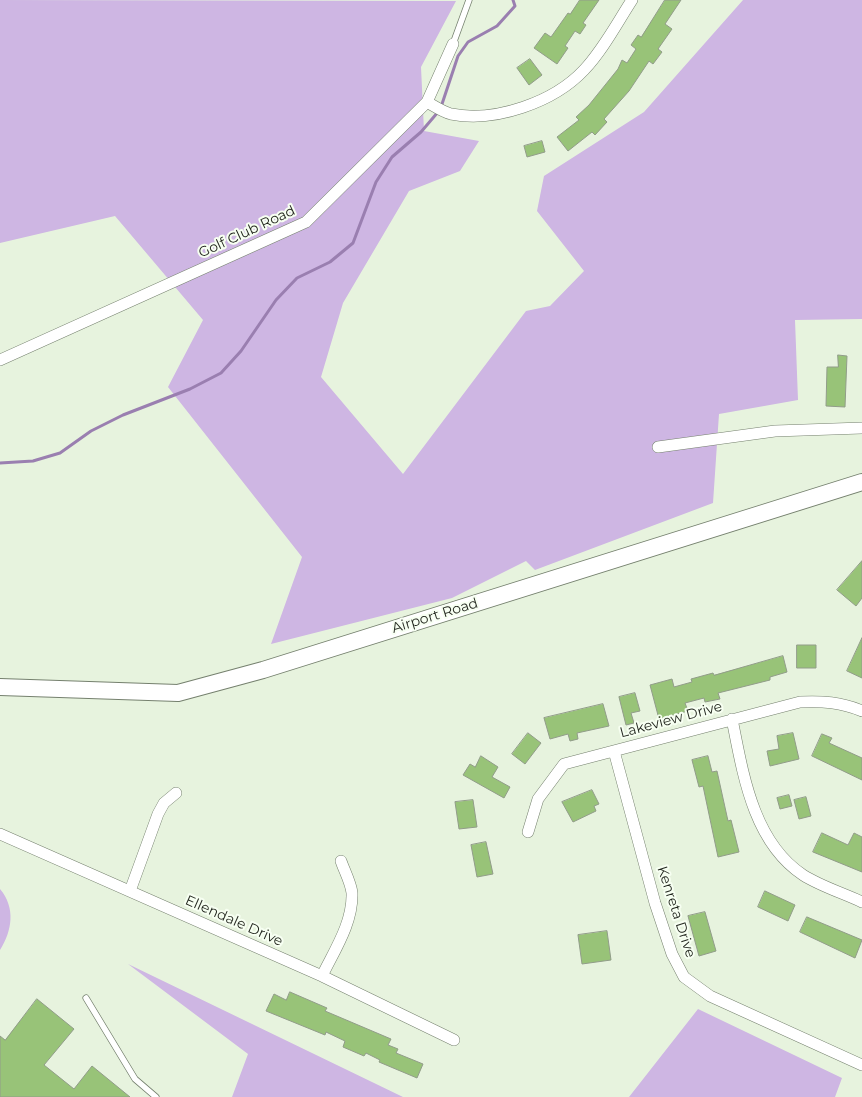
<!DOCTYPE html>
<style>
body{margin:0}
canvas{display:block;background:#e7f3de}
</style>
<canvas width="862" height="1097"></canvas>
<script>
const c = document.querySelector('canvas').getContext('2d');
c.lineJoin = 'round';
function paint(path, color) { c.fillStyle = color; c.fill(path, 'evenodd'); }
function trace(path, color, width, dash) { c.strokeStyle = color; c.lineWidth = width; c.lineCap = dash ? 'butt' : 'round'; c.setLineDash(dash || []); c.stroke(path); }
function write(font, color, halo, rows, align = 'center') {
  c.font = font + ' Montserrat,sans-serif'; c.lineWidth = 4; c.setLineDash([]); c.textBaseline = 'middle'; c.strokeStyle = halo; c.fillStyle = color; for (const [text, x, y, turn = 0] of rows) {
    c.save(); c.translate(x, y); c.rotate((+turn || 0) * Math.PI / 180); c.textAlign = isNaN(turn) ? turn : align; if (halo) c.strokeText(text, 0, 0); c.fillText(text, 0, 0); c.restore();
  }
}
paint(new Path2D(`
 M0,0L456,1L421,67L424,131L479,141L460,171L409,191L343,303L321,377L403,474L526,311L550,306L584,271L537,211L544,176L644,112L743,0H862V319L795,320L798,400L719,414L713,503L535,570L526,561L452,598L271,644L302,557L168,387L203,320L115,216L0,243Z
 M0,889C16,908 12,931 0,950Z
 M128,964L403,1097H232L248,1054Z
 M698,1009L842,1078L835,1097H629Z`), '#ceb6e3');
trace(new Path2D(`
 M441,107L458,56L468,42L497,26L515,6L513,0
 M0,463L33,461L60,453L91,431L123,415L190,389L221,373L241,351L276,300L297,278L330,262L353,243L376,182L392,157L421,132L438,112`), '#9a7fb0', 3);
const building = new Path2D(`
 M580,0H599L583,23L586,25L580,34L575,31L565,46L568,48L557,64L534,48L545,33L551,37L568,13L570,14Z
 M665,0H681L665,24L672,29L658,49L662,52L653,64L649,61L629,91L604,119L607,122L595,135L592,132L568,151L557,137L579,120L576,117L589,105L618,69L622,60L627,63L636,49L631,45L638,35L641,37Z
 M530,59L542,75L529,85L517,68Z
 M542,141L545,152L527,157L524,146Z
 M838,355L847,356L845,407L826,406L827,367H838Z
 M862,561V598L856,606L837,590Z
 M862,638V678L847,671Z
 M797,645H816V668H797Z
 M783,656L787,672L770,677V680L718,693L720,699L705,702L704,698L685,703L688,711L659,719L650,685L672,679L674,687L692,682L691,679L713,673L714,675Z
 M635,693L640,711L631,713L634,723L626,725L619,697Z
 M603,704L609,726L577,733L578,739L570,741L568,734L550,739L544,718Z
 M528,733L541,743L525,764L512,754Z
 M793,733L799,759L770,766L767,751L779,749L777,736Z
 M822,734L832,738L829,743L862,758V780L812,756Z
 M481,756L498,767L492,777L510,787L504,798L463,775L470,764L475,767Z
 M708,756L712,772L717,771L728,821L731,820L739,852L718,857L703,786L699,787L692,760Z
 M592,790L599,804L594,806L596,811L573,822L562,802Z
 M789,795L792,806L780,809L777,798Z
 M806,797L811,816L799,819L794,800Z
 M473,800L477,827L459,829L455,802Z
 M822,833L848,845L854,833L862,837V872L813,852Z
 M486,842L493,874L477,877L471,845Z
 M765,891L795,905L788,921L758,907Z
 M705,912L716,951L699,956L688,916Z
 M807,917L862,940L855,958L800,932Z
 M607,931L611,960L582,964L578,935Z
 M290,992L327,1008L325,1011L391,1039L388,1045L398,1049L396,1053L423,1064L417,1078L379,1062L380,1060L366,1053L364,1056L343,1047L345,1041L326,1032L325,1035L266,1011L274,994L286,1000Z
 M37,999L74,1029L44,1065L74,1089L92,1066L130,1097H0V1036L5,1040Z`);
paint(building, '#98c378');
trace(building, '#919c89', 1);
const lane = new Path2D(`
 M453,44L469,0
 M86,998L135,1079L156,1097`);
const street = new Path2D(`
 M427,102C434,106 443,112 451,114C495,123 554,102 584,70C603,50 617,23 632,0
 M0,360L306,222L427,102L453,44
 M658,447L775,431L862,428
 M732,719C743,774 753,842 803,875C820,886 843,893 862,902
 M614,751L655,903L672,954L684,977L710,996L862,1065
 M528,832L538,799L564,764L800,702C822,701 841,702 862,711
 M0,834L322,976L454,1040
 M130,891L158,814L164,803L176,793
 M322,976C334,951 353,923 352,893C351,883 344,870 341,861`);
const secondary = new Path2D(`
 M0,687L178,693L263,670L862,482`);
trace(lane, '#75806e', 7);
trace(street, '#75806e', 12);
trace(secondary, '#75806e', 18);
trace(lane, '#fff', 5.5);
trace(street, '#fff', 11);
trace(secondary, '#fff', 16);
write('14px', '#1f231b', '#f7fff2', [
 ["Golf Club Road",247,232,-25],
 ["Airport Road",435,616,-17],
 ["Lakeview Drive",671,720,-15],
 ["Kenreta Drive",676,912,72],
 ["Ellendale Drive",234,921,24]
]);
</script>
